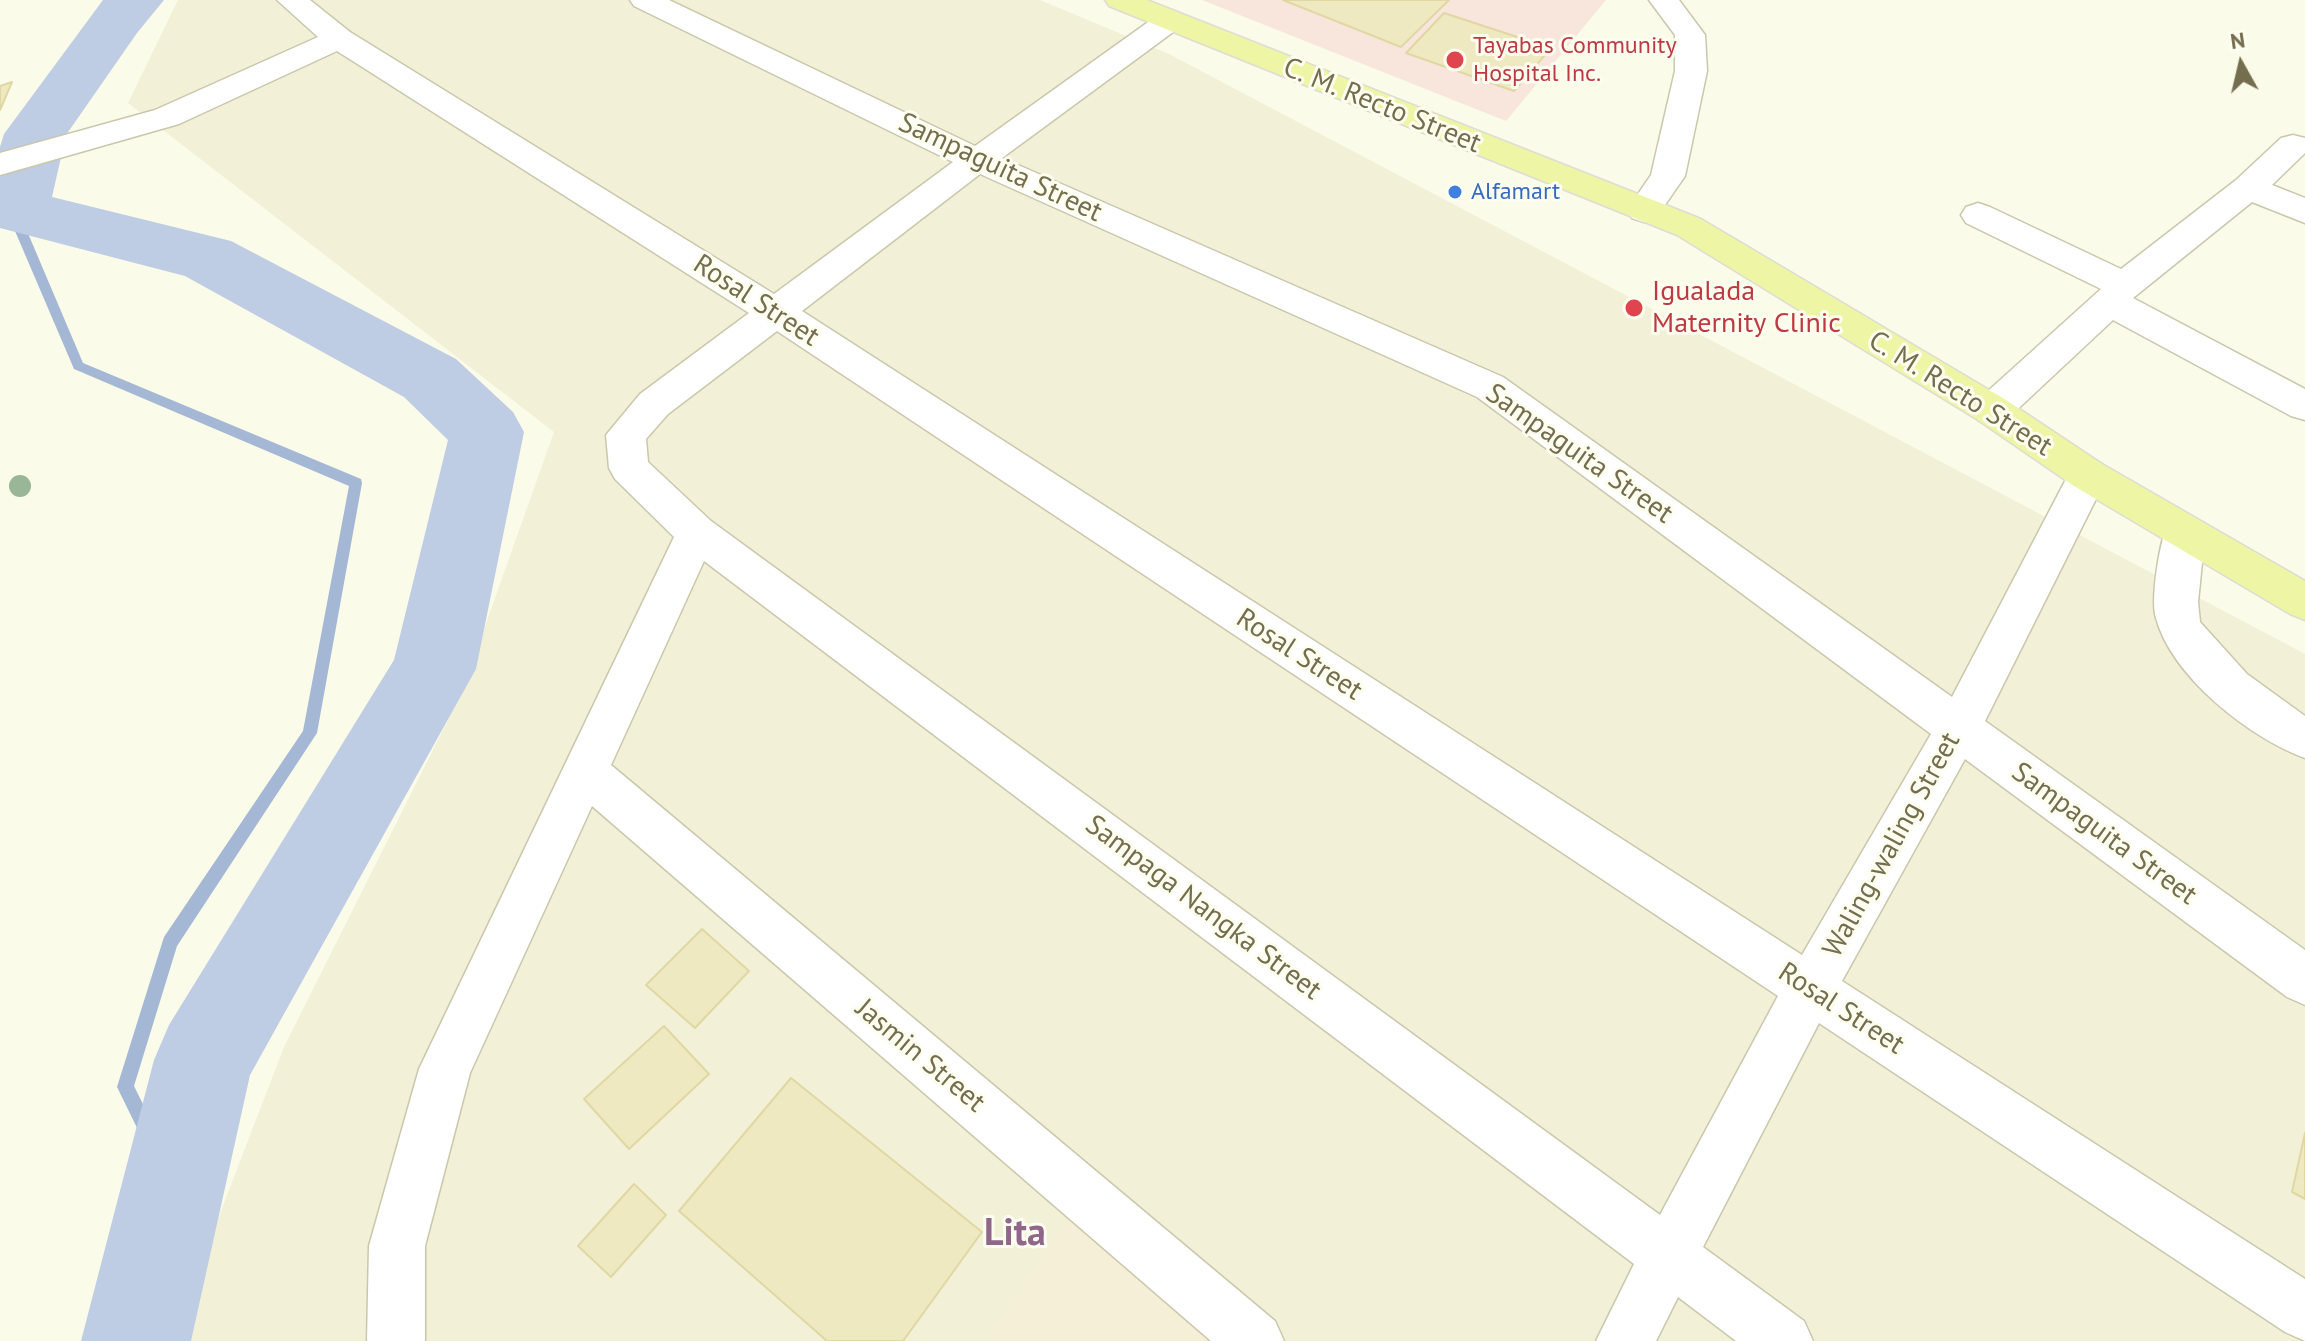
<!DOCTYPE html>
<style>
body{margin:0}
#map{position:relative;width:2305px;height:1341px;overflow:hidden;background:#fafbe8;font-family:"PT Sans",sans-serif}
canvas{display:block}
.north{position:absolute;left:2201px;top:24px;width:80px;height:80px;-webkit-text-stroke:6px #fdfeef;paint-order:stroke;rotate:352deg;font-size:22px;font-weight:700;line-height:32px;text-align:center;color:#746d4e}
.north::after{content:'';display:block;margin:auto;width:28px;height:36px;background:#746d4e;clip-path:polygon(50% 0,100% 100%,50% 72%,0 100%)}
</style>
<div id="map">
<canvas width="2305" height="1341"></canvas>
<div class="north">N</div>
</div>
<script>
const c = document.querySelector('canvas').getContext('2d');
c.lineJoin = 'round';
function paint(path, color) { c.fillStyle = color; c.fill(path, 'evenodd'); }
function trace(path, color, width, dash) { c.strokeStyle = color; c.lineWidth = width; c.lineCap = dash ? 'butt' : 'round'; c.setLineDash(dash || []); c.stroke(path); }
function write(font, color, halo, rows, align = 'center') {
  c.font = font + ' "PT Sans",sans-serif'; c.lineWidth = 6; c.setLineDash([]); c.textBaseline = 'middle'; c.strokeStyle = halo; c.fillStyle = color; for (const [text, x, y, turn = 0] of rows) {
    c.save(); c.translate(x, y); c.rotate((+turn || 0) * Math.PI / 180); c.textAlign = isNaN(turn) ? turn : align; if (halo) c.strokeText(text, 0, 0); c.fillText(text, 0, 0); c.restore();
  }
}
paint(new Path2D(`
 M178,0H1040L1169,54L2305,654V1341H171L284,1047L461,694L554,432L128,103Z`), '#f2f1d7');
paint(new Path2D(`
 M1070,1217L1216,1341H987Z`), '#f6efd7');
paint(new Path2D(`
 M1202,0H1606L1506,121Z`), '#f8e6dc');
paint(new Path2D(`
 M16,206L21,210L27,231L83,363L361,479L362,483L317,733L177,946L134,1086L183,1185L180,1191L174,1194L168,1191L117,1087L164,937L303,731L349,486L74,369L15,231L11,210Z`), '#a4b7d5');
paint(new Path2D(`
 M103,0H164L137,33L66,135L52,197L231,241L456,359L513,412L524,432L476,669L250,1075L191,1341H81L154,1060L169,1025L394,660L448,440L404,397L185,276L0,228V147L4,134Z`), '#becce4');
const building = new Path2D(`
 M1283,0H1449L1401,47Z
 M1444,13L1551,48L1514,91L1406,53Z
 M12,82L0,110V86Z
 M702,929L749,971L695,1028L646,985Z
 M664,1026L709,1074L629,1149L584,1099Z
 M791,1078L982,1232L903,1341H827L679,1211Z
 M2305,1133V1199L2292,1192Z
 M634,1184L666,1215L611,1277L578,1246Z`);
paint(building, '#efe9c2');
trace(building, '#e1d7a3', 2);
const minor = new Path2D(`
 M277,0H310L350,32L774,294L953,162L634,6L630,0H669L975,146L1158,15L1169,12L1180,15L1184,21L1180,27L1002,158L1503,377L1952,697L2074,464L2088,459L2102,464L2108,475L1985,721L2305,950V1005L2287,997L1965,759L1842,981L2305,1279V1341L2285,1332L1819,1023L1703,1247L1804,1321L1813,1341H1736L1678,1297L1656,1341H1596L1634,1264L704,561L611,765L1275,1321L1284,1341H1211L592,806L470,1073L425,1246V1341H367L369,1246L419,1069L674,537L615,479L609,468L606,435L640,394L749,313L337,51L179,124L0,175V153L155,110L318,37ZM980,174L1477,397L1931,734L1802,955L802,311ZM777,331L1778,996L1660,1215L711,521L648,462L646,439L668,414Z
 M1649,0H1679L1705,35L1707,71L1685,176L1656,218L1644,222L1632,218L1627,210L1651,175L1675,71V35Z
 M2293,135L2305,138V153L2272,185L2305,198V223L2252,202L2133,298L2305,389V420L2291,416L2113,320L2006,420L1992,425L1978,420L1973,410L1978,400L2101,289L1966,223L1961,215L1966,207L1978,203L1990,207L2121,269L2236,180L2281,138Z
 M2184,517L2199,521L2205,533L2198,602L2200,622L2247,674L2305,716V758C2250,738 2172,677 2156,618C2150,599 2160,539 2169,521Z`);
const major = new Path2D(`
 M1105,0H1147L1701,219L2006,400L2102,464L2305,581V620L2290,614L2074,486L1978,420L1677,235L1109,6Z`);
trace(minor, '#cac7ac', 3);
trace(major, '#dedcd5', 3);
paint(minor, '#fff');
paint(major, '#eef5a5');
c.fillStyle = '#99b796';
for (const [x, y] of [
 [20,486]
]) { c.beginPath(); c.arc(x, y, 11, 0, 2 * Math.PI); c.fill(); }
for (const [x, y, r, color] of [
 [1455,60,10,"#e0444e"],
 [1455,192,8,"#3f7fe0"],
 [1634,308,10,"#e0444e"]
]) { const dot = new Path2D(); dot.arc(x, y, r, 0, 2 * Math.PI); c.fillStyle = color; c.fill(dot); trace(dot, '#fdfeef', 3); }
write('24px', '#be3a42', '#fdfeef', [
 ["Tayabas Community",1473,46],
 ["Hospital Inc.",1473,74]
], 'left');
write('24px', '#366cbe', '#fdfeef', [
 ["Alfamart",1471,192]
], 'left');
write('28px', '#746d4e', '#fdfeef', [
 ["C. M. Recto Street",1382,106,22],
 ["Sampaguita Street",1000,168,25],
 ["Rosal Street",756,301,33],
 ["C. M. Recto Street",1960,394,32],
 ["Sampaguita Street",1579,454,35],
 ["Rosal Street",1299,655,33],
 ["Sampaguita Street",2104,834,36],
 ["Waling-waling Street",1892,845,-61],
 ["Sampaga Nangka Street",1203,908,37],
 ["Rosal Street",1841,1009,33],
 ["Jasmin Street",920,1056,40]
]);
write('28px', '#be3a42', '#fdfeef', [
 ["Igualada",1652,292],
 ["Maternity Clinic",1652,324]
], 'left');
write('bold 38px', '#90668b', '#fdfeef', [
 ["Lita",1015,1234]
]);
</script>
